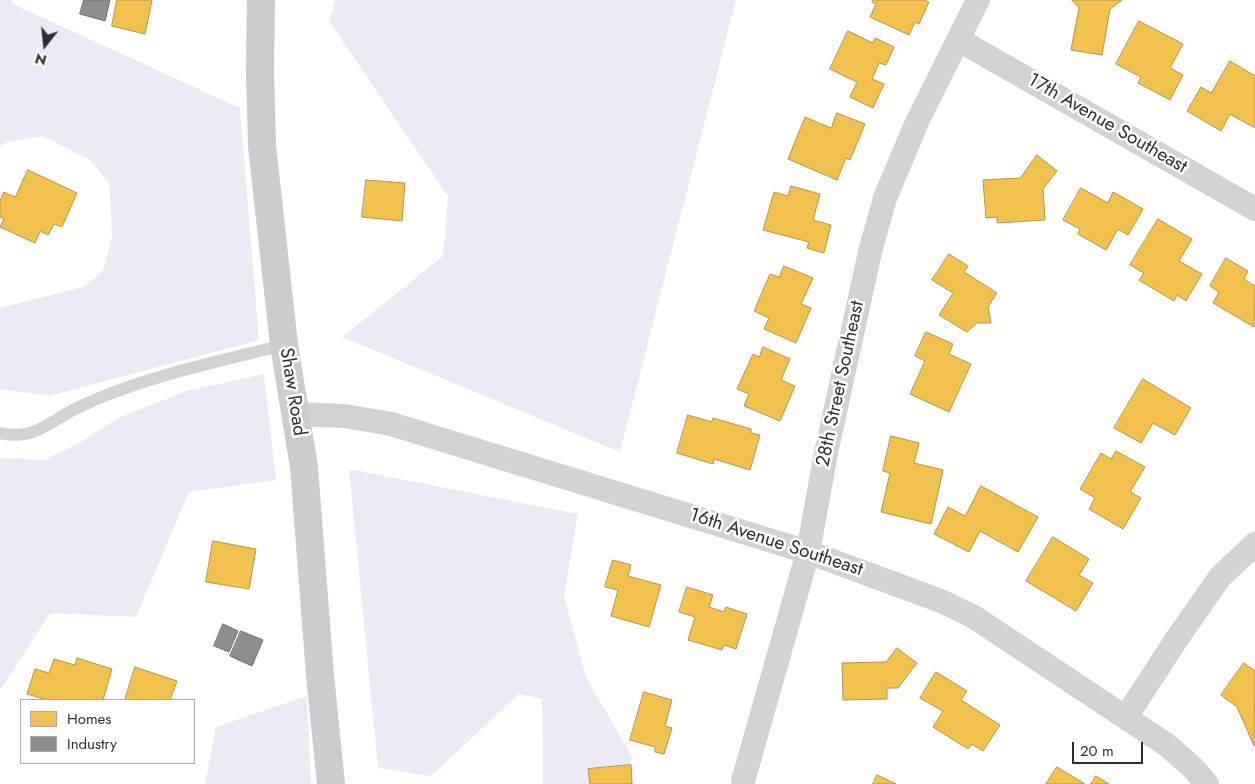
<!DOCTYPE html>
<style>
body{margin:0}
#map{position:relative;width:1255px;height:784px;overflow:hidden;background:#fff;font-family:Jost,sans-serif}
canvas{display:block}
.legend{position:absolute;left:20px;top:699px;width:175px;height:65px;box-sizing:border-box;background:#fff;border:1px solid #ababab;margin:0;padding:6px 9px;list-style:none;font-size:15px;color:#2e2e2e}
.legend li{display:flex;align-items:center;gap:10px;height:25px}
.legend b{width:25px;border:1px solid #ababab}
.north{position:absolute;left:20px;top:20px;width:50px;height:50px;-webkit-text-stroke:4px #fff;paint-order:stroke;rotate:196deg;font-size:14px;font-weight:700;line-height:20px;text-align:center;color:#2e2e2e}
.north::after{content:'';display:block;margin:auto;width:18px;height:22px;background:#2e2e2e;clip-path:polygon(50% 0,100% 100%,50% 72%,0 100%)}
.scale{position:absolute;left:1072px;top:742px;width:71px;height:22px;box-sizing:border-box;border:2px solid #2e2e2e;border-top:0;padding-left:6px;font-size:15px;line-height:18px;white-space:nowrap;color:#2e2e2e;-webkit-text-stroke:4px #fff;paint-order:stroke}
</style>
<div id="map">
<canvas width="1255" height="784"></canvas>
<ul class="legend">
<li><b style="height:14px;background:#f2c14e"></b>Homes</li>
<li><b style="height:14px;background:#8d8d92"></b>Industry</li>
</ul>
<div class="north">N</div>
<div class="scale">20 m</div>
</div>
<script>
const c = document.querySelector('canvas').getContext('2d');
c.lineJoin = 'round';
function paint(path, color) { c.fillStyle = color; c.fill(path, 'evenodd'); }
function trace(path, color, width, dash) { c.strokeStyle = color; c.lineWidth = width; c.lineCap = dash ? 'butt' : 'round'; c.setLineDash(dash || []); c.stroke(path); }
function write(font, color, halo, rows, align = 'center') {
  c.font = font + ' Jost,sans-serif'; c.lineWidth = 5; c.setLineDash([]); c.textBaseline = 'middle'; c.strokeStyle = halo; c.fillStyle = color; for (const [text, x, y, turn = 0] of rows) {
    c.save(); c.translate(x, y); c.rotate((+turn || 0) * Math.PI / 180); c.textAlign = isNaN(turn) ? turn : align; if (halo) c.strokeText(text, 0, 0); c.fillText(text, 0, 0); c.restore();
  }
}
paint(new Path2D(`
 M0,0H11L13,4L240,108L259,340L49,396L0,389V308L83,287L103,271L112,236L109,183L90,160L43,136L7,142L0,148Z
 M335,0H736L620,452L342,337L443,256L448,196L329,21Z
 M264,374L276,480L189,492L136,617L50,613L3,686L0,688V458L44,460L79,443L118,418L187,391Z
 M349,469L578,514L564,596L586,677L632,757L625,784H543L542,699L519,694L431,776L378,768Z
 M307,696L311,784H205L216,727Z`), '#ebebf5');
const homes = new Path2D(`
 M117,0H152L145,34L112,26Z
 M873,0H925L929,2L919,24L915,22L909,35L870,17L876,4L872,2Z
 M1072,0H1122L1110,9L1102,55L1071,50L1079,8Z
 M1139,21L1183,44L1170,68L1183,75L1170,100L1138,83L1141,77L1116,64Z
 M848,31L873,43L875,38L894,47L886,65L879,63L872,79L884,84L873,108L850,97L857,82L830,69Z
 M1230,61L1255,76V128L1230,114L1221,131L1187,111L1201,87L1211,93Z
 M837,113L865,124L850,160L846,158L837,180L788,159L805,117L831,128Z
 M1037,155L1057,171L1043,189L1045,220L997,223V217L986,218L983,180L1020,178Z
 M28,170L77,193L62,227L54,224L48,235L40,231L35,243L0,227L4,219L0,217V201L4,192L15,197Z
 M366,180L405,183L402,221L362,217Z
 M791,186L820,194L813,220L831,225L824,253L807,248L809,242L763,230L774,192L788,196Z
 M1081,188L1108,203L1113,192L1143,209L1128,235L1118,229L1106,250L1078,234L1080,229L1063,220Z
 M1158,219L1192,239L1179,261L1202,274L1186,301L1177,295L1174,301L1139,280L1144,273L1130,265Z
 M949,254L968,266L964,272L997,293L988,307L991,323H977L967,332L939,315L953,293L932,280Z
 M1226,258L1248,271L1244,279L1255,286L1254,327L1213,303L1219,292L1210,286Z
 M784,266L813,278L801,304L811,308L796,343L764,329L769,318L754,311L770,274L779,277Z
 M926,332L953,344L949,354L971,364L949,412L910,394L925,361L915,356Z
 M763,347L790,359L781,380L795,386L780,421L744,406L749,394L737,389L753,354L759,357Z
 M1143,379L1191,408L1175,435L1153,423L1141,443L1114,428Z
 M688,415L712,422L713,418L751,429V433L760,435L750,470L714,459L713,464L677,453Z
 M891,436L919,443L914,463L943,470L931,524L881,512L890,473L883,471Z
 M1116,451L1145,467L1130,492L1141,498L1123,529L1089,509L1095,498L1080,489L1101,453L1111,459Z
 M981,486L1038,517L1018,552L980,531L969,552L934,534L948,507L965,516Z
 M1053,537L1089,559L1079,575L1093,583L1076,611L1026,581Z
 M213,541L256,549L249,589L206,582Z
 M613,560L631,565L628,576L661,585L649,627L611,616L618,590L605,587Z
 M687,587L713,595L709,607L724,612L726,607L747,614L736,649L724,645L722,650L688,640L695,617L679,612Z
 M897,648L917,663L898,688H887V699L843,700L842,663L886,662Z
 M77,658L112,669L103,700H47L27,694L35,669L49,673L54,659L75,665Z
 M1244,663L1255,671L1254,746L1237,707L1221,695Z
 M135,667L177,681L170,700H125Z
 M936,672L967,691L961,700L1000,725L983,751L972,744L968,749L933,727L943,711L920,698Z
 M644,692L672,700L665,726L672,728L664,754L655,752V747L630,740Z
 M631,765L632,784H590L588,769Z
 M1057,767L1085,784H1046Z
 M877,775L896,784H873Z
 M1096,776L1109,784H1091Z`);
paint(homes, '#f2c14e');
trace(homes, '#b79544', 1);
const industry = new Path2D(`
 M84,0H110L105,21L80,14Z
 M223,624L238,631L229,652L214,646Z
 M241,631L263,640L252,666L230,656Z`);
paint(industry, '#8d8d92');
trace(industry, '#707074', 1);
trace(new Path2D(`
 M0,433C35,441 48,422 77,408C141,377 216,362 284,345`), '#d3d3d3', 12);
trace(new Path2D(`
 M959,40L1255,209
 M296,414L345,416L391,424L808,552L941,601L974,617L1167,745L1192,767L1207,784
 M1126,717L1176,640L1220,577L1255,544
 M743,781L808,552L826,453L870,252L885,198L917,122L978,0`), '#d3d3d3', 24);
trace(new Path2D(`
 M261,0L260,71L262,146L284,345L304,467L320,675L331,784`), '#ccc', 28);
write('19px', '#2e2e2e', '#fff', [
 ["17th Avenue Southeast",1107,124,30],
 ["28th Street Southeast",841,384,-78],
 ["Shaw Road",292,392,81],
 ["16th Avenue Southeast",776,543,18]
]);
</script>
